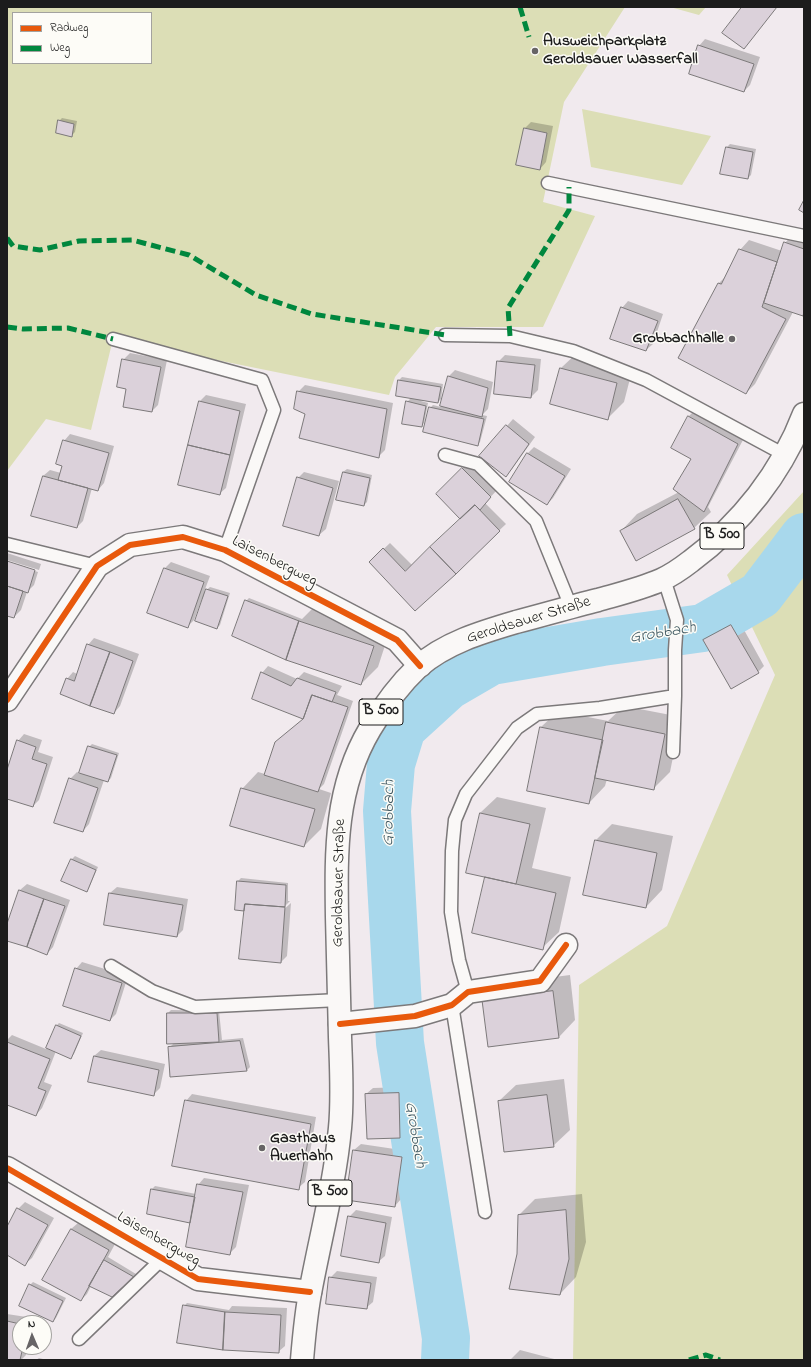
<!DOCTYPE html>
<meta charset="utf-8">
<style>
body{margin:0}
#map{position:relative;width:811px;height:1367px;overflow:hidden;background:#f1eaee;font-family:"Indie Flower",sans-serif}
canvas{display:block}
.frame{position:absolute;inset:0;border:8px solid #1c1c1c;pointer-events:none}
.legend{position:absolute;left:12px;top:12px;width:140px;height:52px;box-sizing:border-box;background:#fdfcf7;border:1px solid #a3a29f;margin:0;padding:5px 7px;list-style:none;font-size:12px;color:#1c1c1c}
.legend li{display:flex;align-items:center;gap:8px;height:20px}
.legend b{width:20px;border:1px solid #a3a29f}
.north{position:absolute;left:12px;top:1315px;width:40px;height:40px;box-sizing:border-box;background:#fdfcf7;border:1px solid #a3a29f;border-radius:50%;rotate:358deg;font-size:11px;font-weight:700;line-height:16px;text-align:center;color:#1c1c1c}
.north::after{content:'';display:block;margin:auto;width:14px;height:18px;background:#676466;clip-path:polygon(50% 0,100% 100%,50% 72%,0 100%)}
</style>
<div id="map">
<canvas width="811" height="1367"></canvas>
<div class="frame"></div>
<ul class="legend">
<li><b style="height:5px;background:#e8590c"></b>Radweg</li>
<li><b style="height:5px;background:#00873e"></b>Weg</li>
</ul>
<div class="north">N</div>
</div>
<script>
const c = document.querySelector('canvas').getContext('2d');
c.lineJoin = 'round';
function paint(path, color) { c.fillStyle = color; c.fill(path, 'evenodd'); }
function trace(path, color, width, dash) { c.strokeStyle = color; c.lineWidth = width; c.lineCap = dash ? 'butt' : 'round'; c.setLineDash(dash || []); c.stroke(path); }
function write(font, color, halo, rows, align = 'center') {
  c.font = font + ' "Indie Flower",sans-serif'; c.lineWidth = 3; c.setLineDash([]); c.textBaseline = 'middle'; c.strokeStyle = halo; c.fillStyle = color; for (const [text, x, y, turn = 0] of rows) {
    c.save(); c.translate(x, y); c.rotate((+turn || 0) * Math.PI / 180); c.textAlign = isNaN(turn) ? turn : align; if (halo) c.strokeText(text, 0, 0); c.fillText(text, 0, 0); c.restore();
  }
}
paint(new Path2D(`
 M7,7H625L564,102L543,202L595,216L543,327H436L395,377L389,395L113,339L91,430L46,419L7,471ZM13,13H151V63H13Z
 M670,7H706L699,15Z
 M582,109L711,136L682,185L591,167Z
 M804,491V1360H573L579,985L667,926L775,675L727,575Z`), '#dcdeb6');
paint(new Path2D(`
 M705,39L760,57L750,85L744,91L699,46Z
 M62,118L77,121L75,132L72,135L59,121Z
 M531,122L553,126L546,162L540,169L524,129Z
 M730,144L756,149L751,175L748,178L727,147Z
 M794,233L804,236V313L802,315L793,312L755,384L746,393L679,358L719,283L726,276L740,250L749,240L782,251L785,243Z
 M628,301L663,314L653,344L646,350L622,308Z
 M578,352L633,367L624,402L607,419L551,403L561,368Z
 M130,353L167,360L158,405L152,411L127,388L123,360Z
 M505,355L541,359L538,390L531,397L495,393L498,362Z
 M455,370L493,382L488,409L482,415L487,416L480,442L477,445L430,408L433,405L441,407L449,376Z
 M402,377L443,384L441,399L438,402L422,400L421,401L428,403L424,423L421,426L407,402L411,398L397,395L399,380Z
 M305,385L393,403L385,450L378,457L307,413L298,392Z
 M206,395L246,404L226,488L219,494L200,401Z
 M695,410L744,438L708,507L711,512L694,528L621,531L637,514L679,492L692,458L672,447L689,416Z
 M513,419L535,437L512,469L506,475L481,456Z
 M70,434L114,446L104,483L98,490L92,488L83,521L77,527L43,476L50,470L61,473L63,465L64,441Z
 M534,447L571,469L553,498L547,504L510,482L528,453Z
 M469,462L497,490L485,503L506,524L415,610L370,562L390,543L412,565L461,519L437,494Z
 M347,469L372,475L367,502L364,505L343,472Z
 M304,472L339,481L326,529L319,535L298,478Z
 M7,553L41,564L39,570L7,560Z
 M7,562L38,572L34,585L27,592L21,610L14,617L7,615Z
 M171,562L210,576L204,592L210,587L230,593L220,625L217,628L203,599H202L194,620L187,627L149,613L165,568Z
 M249,598L302,619L316,605L390,630L378,667L361,684L246,601Z
 M738,619L764,666L758,672L705,640L711,634Z
 M94,638L139,654L120,706L114,713L67,679L73,672L77,674L88,645Z
 M268,666L297,679L304,672L342,686L337,695L353,701L324,784L319,789L331,793L321,829L304,846L242,789L258,772L265,774L276,742L304,719L262,673Z
 M624,706L681,717L670,772L653,789L607,779L605,786L589,803L541,727L558,711L608,721Z
 M24,734L42,740L38,752L53,757L39,800L33,806L7,798V773L18,741Z
 M92,744L119,753L111,778L108,781L104,780L89,824L83,831L70,779L77,772L80,774L89,747Z
 M497,797L546,808L532,868L571,877L559,932L542,948L486,876L480,813Z
 M612,824L673,836L662,890L646,907L596,840Z
 M75,856L98,867L89,888L86,891L72,859Z
 M241,878L288,883V901H290L281,910L282,911L291,903L287,956L281,962L245,910L236,909L238,881Z
 M27,884L70,900L53,947L47,954L7,940V927L20,890Z
 M117,887L188,899L183,930L177,936L105,924L110,893Z
 M82,962L128,976L116,1014L110,1020L76,969Z
 M570,975L575,1020L559,1037L500,984Z
 M171,1010L219,1011L222,1040L243,1038L250,1067L247,1070L170,1047L174,1043L168,1013Z
 M59,1023L83,1033L74,1054L71,1057L56,1051L44,1082L52,1085L42,1108L36,1115L7,1104V1040L12,1035L46,1049L56,1026Z
 M101,1050L165,1064L160,1088L153,1095L94,1056Z
 M564,1079L570,1130L553,1146L499,1101L516,1085Z
 M405,1087L406,1130L400,1137L366,1094L373,1088Z
 M192,1094L316,1117L305,1182L298,1188L186,1101Z
 M361,1144L408,1151L401,1199L395,1206L354,1150Z
 M204,1178L249,1185L236,1247L229,1254L191,1223L148,1214L152,1189L155,1186L196,1194L198,1185Z
 M582,1194L586,1242L576,1277L560,1294L518,1254L519,1215L535,1199Z
 M25,1202L54,1218L32,1258L25,1264L7,1254V1229L18,1209Z
 M356,1210L392,1217L385,1256L378,1262L349,1217Z
 M78,1223L115,1244L108,1257L136,1274L112,1296L91,1286L87,1294L81,1300L43,1279L71,1229Z
 M337,1271L377,1277L373,1302L366,1308L330,1278Z
 M33,1282L66,1298L56,1318L53,1321L30,1285Z
 M187,1303L229,1310L232,1306L287,1308L285,1346L278,1352L184,1306Z
 M7,1314L33,1318L32,1323H20V1347H27L26,1355L21,1360L7,1359Z
 M520,1350L558,1360H510Z
 M39,1358L47,1360H36Z`), '#0003');
trace(new Path2D(`
 M445,1360L446,1338L400,1043L387,811L391,764L402,728L448,686L491,661L602,642L703,628L760,595L804,537`), '#a8d8ec', 48);
const building = new Path2D(`
 M742,7H777L744,49L722,33Z
 M698,45L754,64L744,92L689,74Z
 M58,120L74,124L72,137L56,133Z
 M524,128L547,133L540,170L516,165Z
 M726,147L753,152L748,179L720,174Z
 M804,200V213L799,210Z
 M784,242L804,249V312L803,316L764,303Z
 M739,249L777,262L762,307L786,319L746,394L678,358L718,283L721,284Z
 M621,307L658,321L646,351L610,339Z
 M122,359L161,367L152,412L123,407L126,389L117,387Z
 M497,361L535,365L531,398L494,394Z
 M560,368L617,383L608,420L550,404Z
 M448,376L488,388L482,417L440,406Z
 M398,380L441,387L438,403L396,396Z
 M297,391L387,409L379,458L299,438L305,414L294,409Z
 M199,401L240,411L230,455L188,445Z
 M406,401L426,406L422,427L402,424Z
 M429,407L484,419L478,446L423,432Z
 M688,416L738,444L704,512L673,489L691,459L671,448Z
 M506,425L529,444L506,477L479,456Z
 M63,440L109,453L98,491L58,480L62,466L56,464Z
 M188,445L230,455L220,495L178,485Z
 M527,453L565,476L547,505L509,482Z
 M462,468L491,497L480,510L475,505L460,519L436,494Z
 M343,472L370,478L364,506L336,500Z
 M43,476L88,488L77,528L31,516Z
 M297,477L333,488L319,536L283,526Z
 M678,499L695,529L636,561L620,531Z
 M475,505L500,531L456,574L430,547Z
 M430,547L456,574L415,611L369,562L383,548L405,571Z
 M7,561L35,570L28,593L7,586Z
 M164,568L204,582L188,628L147,613Z
 M7,586L23,591L14,618L7,616Z
 M206,589L228,596L217,629L195,621Z
 M245,600L299,621L286,660L232,636Z
 M299,621L374,646L361,685L286,660Z
 M731,625L759,673L731,689L703,640Z
 M87,644L110,652L90,706L60,694L66,678L74,681Z
 M110,652L133,661L114,714L90,706Z
 M261,672L291,686L297,678L336,692L332,702L312,695L303,719L252,699Z
 M312,695L348,707L318,792L264,775L275,742L303,719Z
 M606,722L665,734L654,790L595,778Z
 M540,727L603,740L589,804L527,791Z
 M17,740L36,747L32,759L47,764L33,807L7,799V770Z
 M88,746L117,755L108,782L79,773Z
 M69,778L98,788L83,832L54,823Z
 M241,788L315,809L304,847L230,826Z
 M480,813L530,824L516,884L466,873Z
 M595,840L657,853L646,908L583,895Z
 M71,859L96,870L87,892L61,881Z
 M485,877L556,893L543,950L472,933Z
 M237,881L286,885L285,907L245,904L244,911L235,910Z
 M19,890L44,899L27,947L7,941V924Z
 M109,893L183,905L177,937L104,925Z
 M44,899L65,906L47,955L27,947Z
 M245,904L285,907L281,963L239,959Z
 M75,968L122,983L110,1021L63,1006Z
 M553,991L559,1038L488,1047L482,1000Z
 M167,1013H217L219,1042L167,1044Z
 M56,1025L81,1036L71,1059L46,1048Z
 M240,1041L247,1071L170,1077L168,1047Z
 M7,1042L50,1059L38,1088L46,1091L36,1116L7,1105Z
 M94,1056L159,1070L154,1096L88,1082Z
 M399,1093L400,1138L367,1139L365,1094Z
 M547,1095L554,1147L504,1152L498,1101Z
 M185,1100L311,1124L299,1190L172,1166Z
 M353,1150L402,1157L395,1207L346,1200Z
 M197,1184L243,1192L230,1255L186,1247Z
 M151,1189L195,1197L190,1223L147,1214Z
 M17,1208L48,1225L25,1266L7,1255V1227Z
 M566,1210L569,1259L560,1295L509,1289L517,1254L518,1215Z
 M348,1216L386,1223L379,1263L341,1256Z
 M71,1229L109,1250L81,1301L42,1280Z
 M104,1260L134,1277L112,1297L89,1286Z
 M329,1277L371,1283L367,1309L326,1304Z
 M29,1284L63,1301L53,1322L19,1306Z
 M183,1305L225,1312L223,1350L177,1343Z
 M225,1312L281,1315L279,1353L223,1350Z
 M7,1321L20,1324V1347H23L20,1360H7Z`);
paint(building, '#dbd1da');
trace(building, '#7c797a', 1);
const lane = new Path2D(`
 M548,183L804,236
 M445,335L510,336L573,351L646,380L785,455
 M113,339L262,380L274,410L225,550
 M445,455L478,464L536,521L571,607
 M7,544L97,566
 M664,579L677,620L675,650V696L673,752
 M111,966L152,991L195,1007L339,1000
 M468,992L459,960L451,912L452,851L455,820L466,794L517,728L537,714L600,708L675,696
 M452,1005L485,1212
 M79,1339L163,1258`);
const street = new Path2D(`
 M7,700L97,566L130,545L183,537L225,550L397,640L420,666
 M340,1024L415,1016L452,1005L468,992L540,981L566,945
 M7,1168L198,1279L310,1292`);
const primary = new Path2D(`
 M302,1360C304,1336 306,1312 311,1288C321,1235 335,1182 340,1128C343,1098 341,1067 340,1037C339,997 338,957 337,917C336,850 335,788 370,729C383,707 399,685 418,667C445,643 482,632 516,622C543,615 570,607 598,600C619,594 640,589 661,580C672,575 682,568 691,561C741,524 782,472 804,414`);
trace(lane, '#7c797a', 15);
trace(street, '#7c797a', 25);
trace(primary, '#7c797a', 25);
trace(lane, '#faf8f7', 12);
trace(street, '#faf8f7', 22);
trace(primary, '#faf8f7', 22);
trace(new Path2D(`
 M520,7L529,37
 M7,238L13,246L40,250L79,241L132,240L189,255L256,295L312,314L445,335
 M7,327L23,329L68,328L113,339
 M510,336L508,308L569,210V187
 M689,1360L706,1355L720,1360`), '#00873e', 5, [10, 5]);
trace(new Path2D(`
 M7,700L97,566L130,545L183,537L225,550L397,640L420,666
 M340,1024L415,1016L452,1005L468,992L540,981L566,945
 M7,1168L198,1279L310,1292`), '#e8590c', 6);
for (const [x, y, r, color] of [
 [535,51,4,"#676466"],
 [732,339,4,"#676466"],
 [262,1148,4,"#676466"]
]) { const dot = new Path2D(); dot.arc(x, y, r, 0, 2 * Math.PI); c.fillStyle = color; c.fill(dot); trace(dot, '#fdfcf7', 1.5); }
for (const [x, y, w] of [
 [722,536,44],
 [381,712,44],
 [330,1193,44]
]) { const box = new Path2D(); box.roundRect(x - w / 2, y - 13, w, 26, 3); c.fillStyle = '#fdfcf7'; c.fill(box); trace(box, '#1c1c1c', 1); }
write('bold 15px', '#1c1c1c', null, [
 ["B 500",722,536],
 ["B 500",381,712],
 ["B 500",330,1193]
]);
write('bold 16px', '#1c1c1c', '#fdfcf7', [
 ["Ausweichparkplatz",543,42],
 ["Geroldsauer Wasserfall",543,60],
 ["Grobbachhalle",724,339,"right"],
 ["Gasthaus",270,1139],
 ["Auerhahn",270,1157]
], 'left');
write('16px', '#1c1c1c', '#fdfcf7', [
 ["Laisenbergweg",274,562,27],
 ["Geroldsauer Straße",529,621,-17],
 ["Geroldsauer Straße",340,883,-89],
 ["Laisenbergweg",158,1240,30]
]);
write('italic 17px', '#425b64', '#fdfcf7', [
 ["Grobbach",663,634,-9],
 ["Grobbach",390,813,-89],
 ["Grobbach",414,1135,81]
]);
</script>
